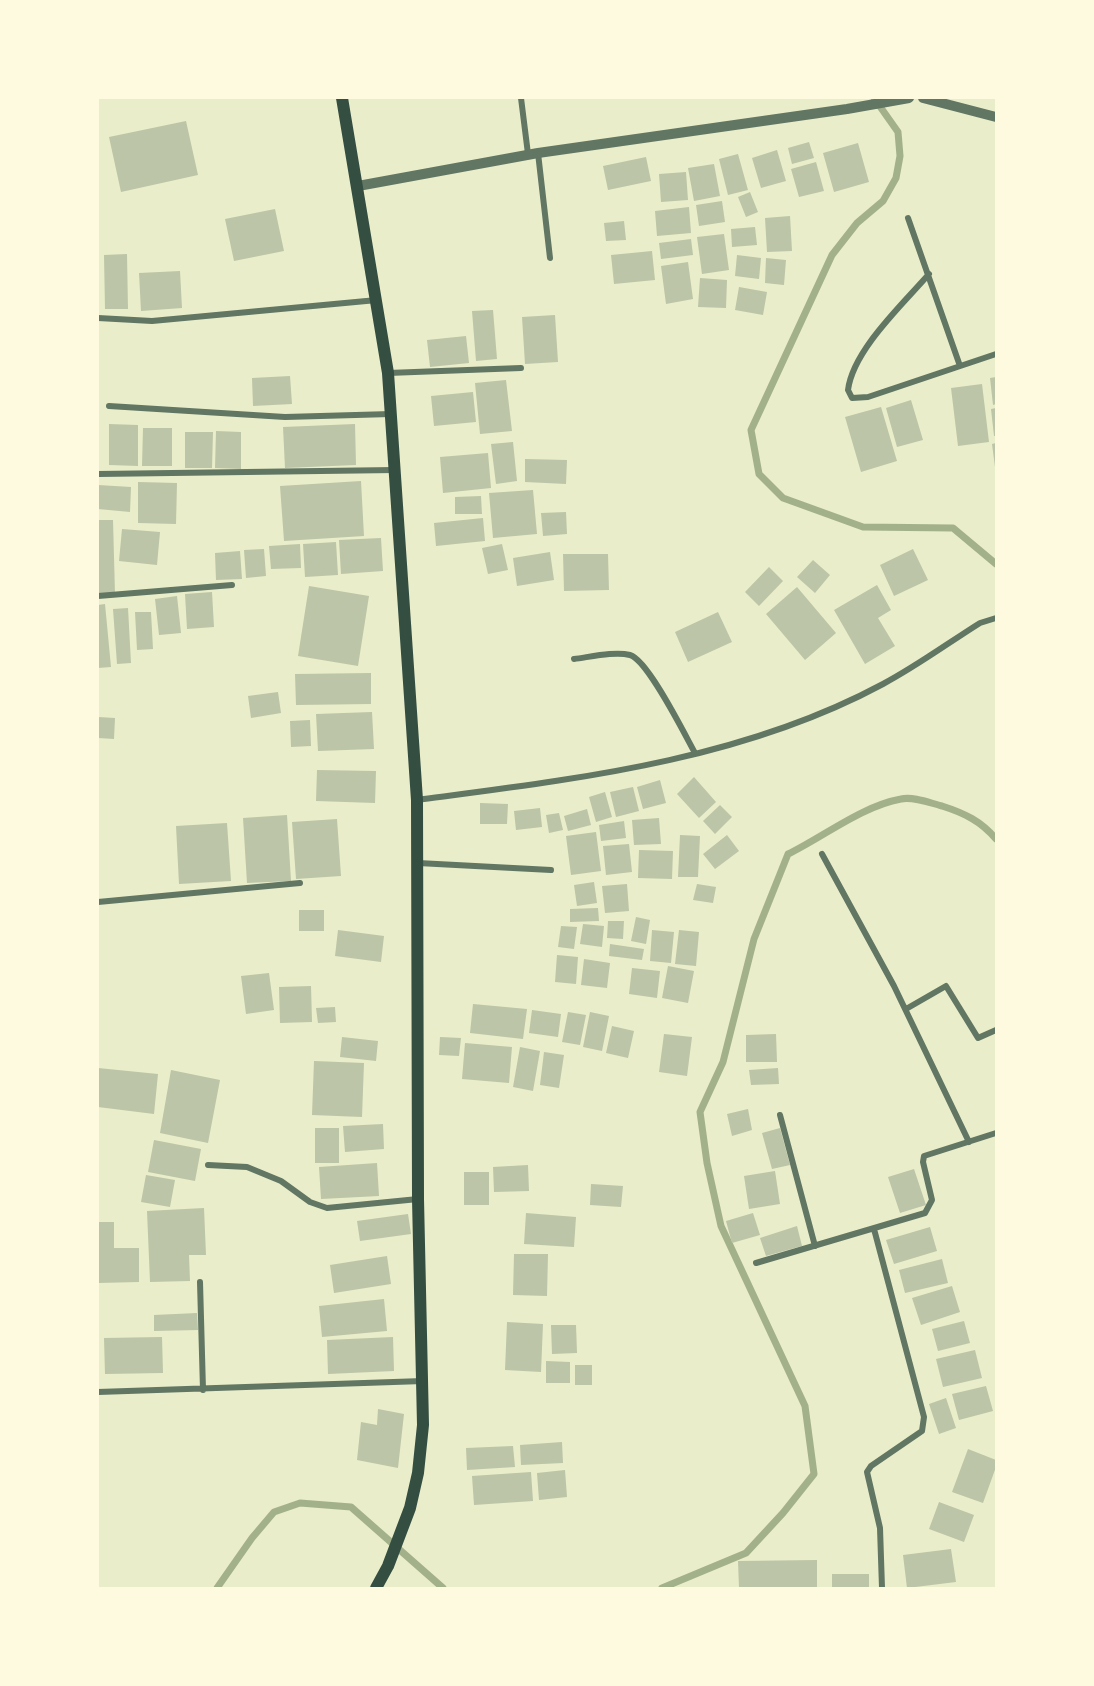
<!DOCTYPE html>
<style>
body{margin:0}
#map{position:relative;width:1094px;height:1686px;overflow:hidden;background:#e9edc9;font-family:"Nunito Sans",sans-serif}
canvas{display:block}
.frame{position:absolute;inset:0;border:99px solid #fefae0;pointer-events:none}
</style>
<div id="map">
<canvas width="1094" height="1686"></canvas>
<div class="frame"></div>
</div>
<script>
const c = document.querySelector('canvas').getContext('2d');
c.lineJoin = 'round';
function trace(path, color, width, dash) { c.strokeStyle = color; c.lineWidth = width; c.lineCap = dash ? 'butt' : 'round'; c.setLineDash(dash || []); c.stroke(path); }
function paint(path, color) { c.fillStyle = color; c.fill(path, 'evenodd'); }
trace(new Path2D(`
 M874,98L898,132L900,156L896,178L883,201L857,223L832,255L751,430L759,474L783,498L863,527L953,528L996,564
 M217,1588L252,1538L274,1512L300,1503L351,1507L443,1588
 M662,1588L746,1553L783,1513L814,1474L805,1406L721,1226L707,1163L700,1112L723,1062L754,939L788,854C823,837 862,806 901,799C913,796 930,803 942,806C964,813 981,821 996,839`), '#a3b18a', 7);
paint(new Path2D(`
 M186,121L198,175L121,192L109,137Z
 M809,142L814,158L792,164L788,148Z
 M858,143L869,182L834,192L823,153Z
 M777,150L786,181L761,188L752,158Z
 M738,154L748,190L728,195L719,159Z
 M646,157L651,181L608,190L603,166Z
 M816,162L824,191L799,197L791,169Z
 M714,164L720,196L694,201L688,168Z
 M686,172L688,200L661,202L659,174Z
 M750,192L758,212L746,217L738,197Z
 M722,201L725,222L699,226L696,205Z
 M689,207L691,233L657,236L655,211Z
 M275,209L284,251L234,261L225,219Z
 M790,216L792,251L767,252L765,218Z
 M624,221L626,240L606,241L604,223Z
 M755,227L757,245L732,247L731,229Z
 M724,234L729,270L702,274L697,237Z
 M691,239L693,255L661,259L659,243Z
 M652,251L655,280L614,284L611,255Z
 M127,254L128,309H105L104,255Z
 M737,255L761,258L759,279L735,276Z
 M766,258L786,260L784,285L765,283Z
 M688,262L693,299L666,304L661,266Z
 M180,271L182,308L141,311L139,273Z
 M700,278L727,280L726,308L698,307Z
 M739,287L767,292L763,315L735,310Z
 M493,310L497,359L476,361L472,311Z
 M555,315L558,362L525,364L522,317Z
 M466,336L469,363L430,367L427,340Z
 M290,376L292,404L253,406L252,378Z
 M996,377V404L993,405L990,378Z
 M506,380L512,431L480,434L475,383Z
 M982,384L989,442L958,446L951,388Z
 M473,392L476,422L434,426L431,396Z
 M911,400L923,440L897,447L886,408Z
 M881,407L897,461L861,472L845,417Z
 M996,408V436H994L991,409Z
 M109,424L138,425V466L109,465Z
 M355,424L356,465L285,468L283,427Z
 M143,428H172V466H142Z
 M216,431L241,432V469L215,468Z
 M185,432H213L212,468H185Z
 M513,442L517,481L496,484L491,444Z
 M996,443V467H995L992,444Z
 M488,453L491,488L443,493L440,457Z
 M525,459L567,460L566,484L525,482Z
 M361,481L364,536L284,541L280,486Z
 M138,482L177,483L176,524L138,523Z
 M98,485L131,487L130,512L98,509Z
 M533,490L537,534L493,538L489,493Z
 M481,496L482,514H455V497Z
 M566,512L567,534L543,536L541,513Z
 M483,518L485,541L436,546L434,523Z
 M98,520H113L115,594L98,595Z
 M122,529L160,532L157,565L119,561Z
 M381,538L383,571L341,574L339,540Z
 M336,542L338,575L305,577L303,544Z
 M300,544L301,568L271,569L269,546Z
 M502,544L508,570L488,574L482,548Z
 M264,549L266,576L246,578L244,550Z
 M913,549L928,580L894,596L880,565Z
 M240,551L242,579L216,580L215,553Z
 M550,552L554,580L517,586L513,558Z
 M563,554H608L609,590L564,591Z
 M813,560L830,575L815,593L797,577Z
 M769,567L783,581L759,606L745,592Z
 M877,585L891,610L878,618L895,646L865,664L834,610Z
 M309,586L369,596L358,666L298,656Z
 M797,587L836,633L805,660L766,614Z
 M212,592L214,627L187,629L185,594Z
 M177,596L181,633L159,635L155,599Z
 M105,604L111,667L98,668V605Z
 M128,608L131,663L117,664L113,609Z
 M135,612H151L153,649L137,650Z
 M718,612L732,642L688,662L675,632Z
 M371,673V704L296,705L295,674Z
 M278,692L281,713L251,718L248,696Z
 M372,712L374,749L318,751L316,714Z
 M98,717L115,718L114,739L98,738Z
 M310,720L311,746L291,747L290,721Z
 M317,770L376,771L375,803L316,801Z
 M694,777L716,802L699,818L677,794Z
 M660,780L666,803L643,809L637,787Z
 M633,787L639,811L616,817L610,792Z
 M605,792L612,817L596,822L589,797Z
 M480,803L508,804L507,824H480Z
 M720,805L732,817L715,834L703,821Z
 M540,808L542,827L516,830L514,811Z
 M587,809L591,825L568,831L564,816Z
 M559,813L563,830L549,833L546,815Z
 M287,815L291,881L247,883L243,818Z
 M659,818L661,844L634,845L632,820Z
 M337,819L341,876L296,879L292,822Z
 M624,821L626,838L601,841L599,825Z
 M227,823L231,881L179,884L176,826Z
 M596,832L601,871L571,875L566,836Z
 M680,835L700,836L698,877H678Z
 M727,835L739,851L715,869L703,854Z
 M629,844L632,872L606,875L603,846Z
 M639,850L673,851L672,879L638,878Z
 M594,882L597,903L577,906L574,885Z
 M627,884L629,911L605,913L602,886Z
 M697,884L716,887L713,903L693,900Z
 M598,908L599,921L570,922V909Z
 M299,910H324V931H299Z
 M636,917L650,920L646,944L631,941Z
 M608,921H624L623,939L607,938Z
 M583,924L604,926L602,947L580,944Z
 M561,926L577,927L574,949L558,947Z
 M338,930L384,936L381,962L335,956Z
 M652,930L674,932L671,963L650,961Z
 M679,930L699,932L696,966L675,964Z
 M610,944L644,949L642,960L609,956Z
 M557,955L578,957L576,984L555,982Z
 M584,959L610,963L607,988L581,985Z
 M668,966L694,971L688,1003L662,998Z
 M632,968L660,971L657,998L629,994Z
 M269,973L274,1010L246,1014L241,976Z
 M311,986L312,1022L280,1023L279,987Z
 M473,1004L527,1009L523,1039L470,1033Z
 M335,1007L336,1022L318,1023L316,1008Z
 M532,1010L561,1014L558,1037L529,1033Z
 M568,1012L586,1015L580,1045L562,1042Z
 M590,1012L609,1016L602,1051L583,1047Z
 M612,1026L634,1031L628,1058L606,1053Z
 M664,1034L692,1037L687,1076L659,1072Z
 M776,1034L777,1062H746V1035Z
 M342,1037L378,1041L376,1061L340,1057Z
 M440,1037L461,1038L459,1056L439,1055Z
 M465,1043L512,1047L509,1083L462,1079Z
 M520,1047L540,1051L533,1091L513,1087Z
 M544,1052L564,1055L559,1088L540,1085Z
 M314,1061L364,1063L362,1117L312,1115Z
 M98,1068L158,1074L154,1114L98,1107Z
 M778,1068L779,1084L751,1085L749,1070Z
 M171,1070L220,1080L208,1143L160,1133Z
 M748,1109L752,1130L732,1136L727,1114Z
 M383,1124L384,1149L345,1152L343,1126Z
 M315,1128H339V1163H315Z
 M780,1128L790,1165L772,1169L762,1133Z
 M154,1140L201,1149L195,1181L148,1172Z
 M377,1163L379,1196L321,1199L319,1167Z
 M528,1165L529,1191L494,1192L493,1167Z
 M914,1169L926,1205L900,1213L888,1177Z
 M775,1171L780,1204L749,1209L744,1176Z
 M464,1172H489V1205H464Z
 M146,1175L175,1180L170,1207L141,1202Z
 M591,1184L623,1186L621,1207L590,1205Z
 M204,1208L206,1255H189L190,1281L150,1282L147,1211Z
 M526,1213L576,1217L574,1247L524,1244Z
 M753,1213L760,1235L732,1243L726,1221Z
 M408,1214L411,1234L360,1241L357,1221Z
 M98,1222H114V1248H139V1282L98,1283Z
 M797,1226L802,1246L766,1256L760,1238Z
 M930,1227L937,1251L894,1264L886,1240Z
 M514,1254H548L547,1296L513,1295Z
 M387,1256L391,1284L334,1293L330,1265Z
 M942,1259L948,1283L905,1293L899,1270Z
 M952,1286L960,1312L921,1325L912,1298Z
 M384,1299L387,1331L322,1337L319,1306Z
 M197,1313L198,1330L154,1331V1315Z
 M964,1321L970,1343L938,1351L932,1329Z
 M507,1322L543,1324L541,1372L505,1370Z
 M551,1325H576L577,1353L552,1354Z
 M162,1337L163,1373L105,1374L104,1338Z
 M393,1337L394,1371L328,1374L327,1340Z
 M975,1350L982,1378L943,1387L936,1359Z
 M546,1361L570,1362V1383H546Z
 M575,1365H592V1385H575Z
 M986,1386L993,1411L959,1420L952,1394Z
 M946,1398L956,1428L939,1434L929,1404Z
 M378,1409L404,1414L398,1468L357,1460L361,1422L377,1425Z
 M562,1442L563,1463L521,1465L520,1445Z
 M513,1446L515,1467L467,1470L466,1448Z
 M968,1449L996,1460V1467L983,1503L952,1492Z
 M565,1470L567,1497L539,1500L537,1473Z
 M531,1472L533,1501L474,1505L472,1476Z
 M939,1502L974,1515L964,1542L929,1529Z
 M951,1549L956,1582L907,1588L903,1555Z
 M817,1560V1588H739L738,1561Z
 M832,1574H869V1588H832Z`), '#bcc5a7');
trace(new Path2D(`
 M521,98L528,154
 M538,153L550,258
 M908,218L960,366
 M929,274C903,304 853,350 848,390L852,398L868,397L996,354
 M98,318L152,321L377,300
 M388,373L521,368
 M109,406L285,417L391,414
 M98,474L395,470
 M98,596L232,585
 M574,659C590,657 615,651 630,655C648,660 685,735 695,753
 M417,800C576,779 740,761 883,684C917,666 948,643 980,623L996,618
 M822,854L894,986L969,1142
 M418,863L551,870
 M98,902L300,883
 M906,1009L946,986L978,1038L996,1030
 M780,1115L815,1246
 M208,1165L247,1167L281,1181L310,1202L327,1208L418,1199
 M874,1229L924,1417L922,1431L871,1466L867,1472L880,1528L882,1588
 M756,1263L925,1213L932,1200L923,1162L924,1156L996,1133
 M200,1282L203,1390
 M98,1392L423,1381`), '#617663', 6);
trace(new Path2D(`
 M923,98L996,117
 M358,186L538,153L847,109L909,98`), '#617663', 10);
trace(new Path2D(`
 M342,98L388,373L417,800L418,1199L423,1425L418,1473L410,1508L388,1566L376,1588`), '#344e41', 12);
</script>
